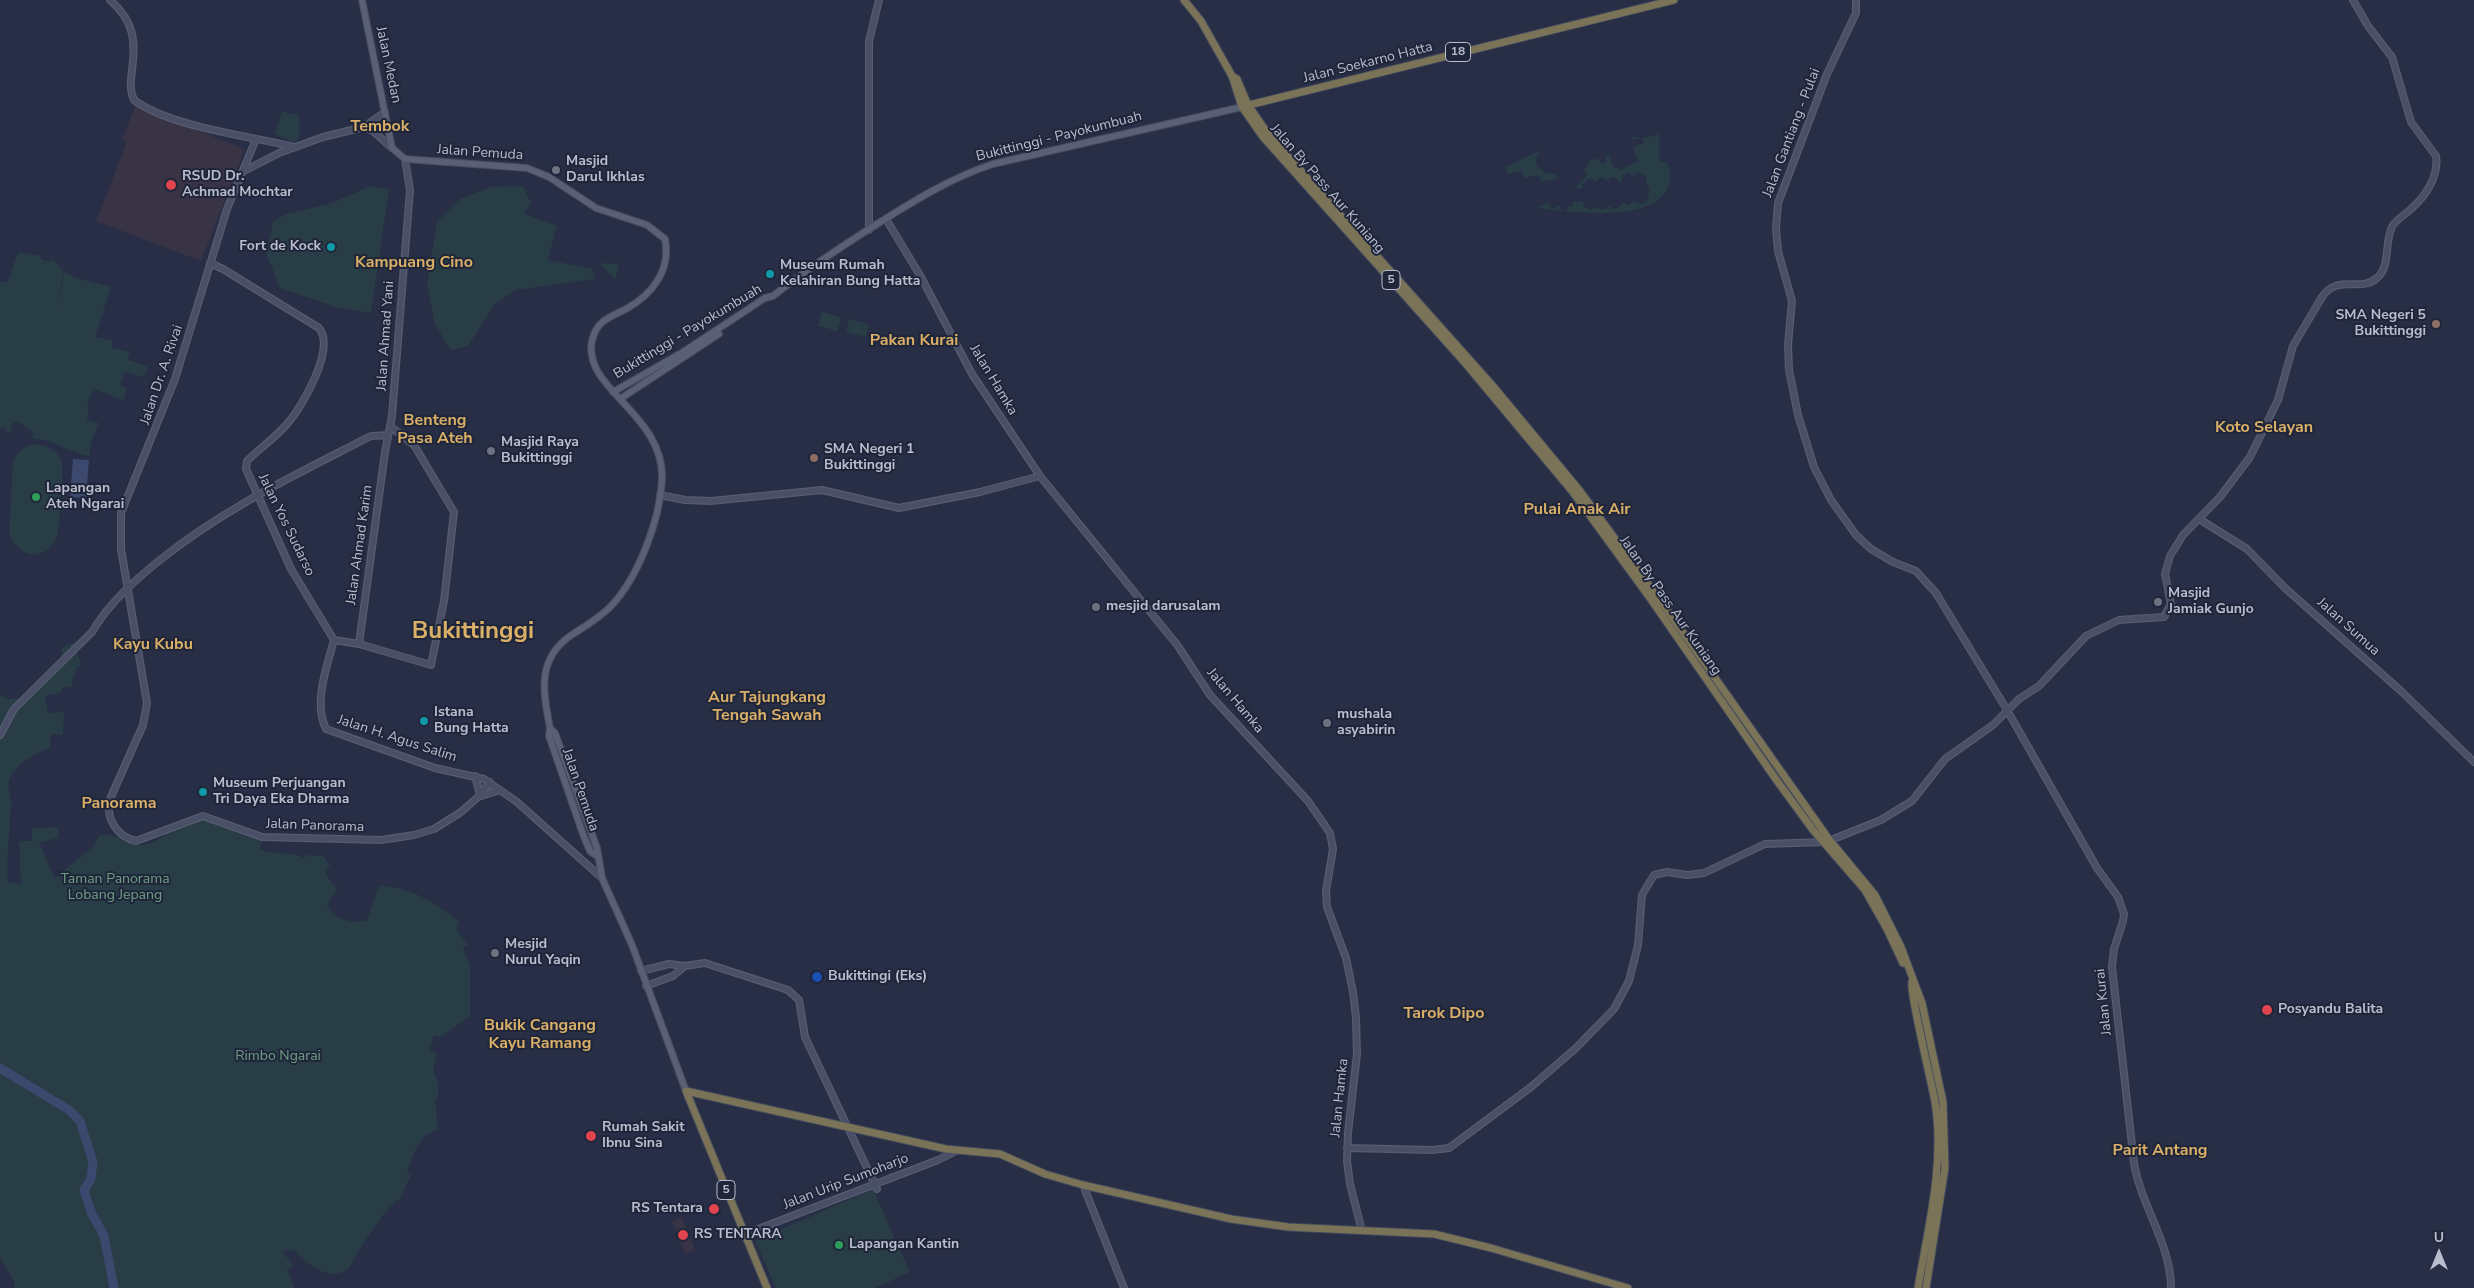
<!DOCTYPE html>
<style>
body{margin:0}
#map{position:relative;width:2474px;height:1288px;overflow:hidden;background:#272e45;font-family:"Nunito Sans",sans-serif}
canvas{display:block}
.north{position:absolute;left:2414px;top:1228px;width:50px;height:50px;-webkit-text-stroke:4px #20263a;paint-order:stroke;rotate:0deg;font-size:14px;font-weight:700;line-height:20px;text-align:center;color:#b9bdce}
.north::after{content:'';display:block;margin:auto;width:18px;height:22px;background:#b9bdce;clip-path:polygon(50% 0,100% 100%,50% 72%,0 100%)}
</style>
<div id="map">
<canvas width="2474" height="1288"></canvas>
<div class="north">U</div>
</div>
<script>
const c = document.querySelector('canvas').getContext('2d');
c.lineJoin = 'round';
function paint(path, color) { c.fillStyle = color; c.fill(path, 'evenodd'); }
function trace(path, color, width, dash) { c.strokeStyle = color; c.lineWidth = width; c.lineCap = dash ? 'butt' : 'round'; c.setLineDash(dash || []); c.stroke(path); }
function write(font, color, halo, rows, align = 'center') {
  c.font = font + ' "Nunito Sans",sans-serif'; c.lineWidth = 4; c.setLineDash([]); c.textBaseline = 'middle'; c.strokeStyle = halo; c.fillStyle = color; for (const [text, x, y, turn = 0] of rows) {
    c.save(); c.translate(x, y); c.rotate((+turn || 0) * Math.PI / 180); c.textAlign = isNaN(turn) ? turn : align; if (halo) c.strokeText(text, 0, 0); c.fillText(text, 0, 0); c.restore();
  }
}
paint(new Path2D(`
 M135,106L245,149L201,261L96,221L127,142L122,140Z
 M682,1217L695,1250L685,1254L672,1221Z`), '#393445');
paint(new Path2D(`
 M282,112L299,115V136L296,143L275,134Z
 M1659,134V161L1666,162C1672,171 1672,177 1668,187C1654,224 1569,212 1536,208L1545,205L1546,202H1549L1548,205L1552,209L1560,205V208L1564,211L1568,210V207H1572L1573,202H1583L1584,207L1591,210L1595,207L1603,210L1610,206L1614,209L1622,205V202L1629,205L1633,201L1641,204L1647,201L1650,188L1647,184L1646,177L1639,172L1634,174V177L1628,173L1623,175L1621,182H1618L1617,178L1613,177L1609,179V182L1601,177L1594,183V180L1590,178L1585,180V183L1582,184V189L1575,188L1587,175L1584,171L1589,161L1599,158L1601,164L1607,162L1605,156L1609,155L1614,167L1619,168L1620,170L1626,168L1625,166L1638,162L1633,147L1644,143L1642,138L1632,140V137L1643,138Z
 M1544,149L1537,155L1536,164L1545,173L1556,174L1557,179L1541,182L1539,175L1524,178L1522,171L1507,174L1505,167Z
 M371,186L389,189L371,313L336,307L280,288L266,253L273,222L286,214L329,204Z
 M523,186L531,203L523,213L557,226L548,260L592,269L595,279L516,290L495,304L468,346L451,350L435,325L427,285L437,222L460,199L490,187Z
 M18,252L41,256V259L51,262L52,258L63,270L58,309L64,271L74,277L111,287L95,337L112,340V348L130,352L128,360L148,366L144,377L125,372L120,385L127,389L123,400L94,389L87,404L89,405L87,420L99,423L91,442L89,456C66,452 56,440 30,438L34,433L17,421L10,425L13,430L8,433L3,427L0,429V282H8Z
 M602,263L617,264L619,267L615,279L601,266Z
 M822,312L841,317L837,331L818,326Z
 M849,319L869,324L866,337L846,332Z
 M32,444C44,445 55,447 61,460C65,469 59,521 58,534C47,562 20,561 9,533L13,460L20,450Z
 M76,642L80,645L77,654L82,666H78L73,676L72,686L62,688V692L45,696L48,713L64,711L63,735L51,734L50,749C38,749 11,769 9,781C7,789 12,797 11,804C10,830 6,857 8,882L21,884L19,841H32V828L58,827V838L39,843L55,878L94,846L99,836C119,830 123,847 142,845C158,844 169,830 182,822C187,820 196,816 200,817C221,820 243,831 263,838L260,849C274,856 290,850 304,858L306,855L323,856L330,865L325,870L327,876L337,889L327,906C339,920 349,924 367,920L379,886C410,886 436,903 459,922L456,928L468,945L463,947L470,965V1016L441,1037L434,1036L429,1050L437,1053L433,1072L438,1082V1098L435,1099L438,1130C421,1132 411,1158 407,1172L411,1175L399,1201L397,1200L382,1216L357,1253L348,1270C323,1281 311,1265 293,1250L282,1251L294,1266L287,1270L295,1288H15L14,1281L0,1258V694L7,699L23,698L42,678H44L50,666L55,669L60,664L62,647Z
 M873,1189L910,1272L875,1288H776L755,1241Z`), '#293d46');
paint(new Path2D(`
 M73,459L89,460L86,498L70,497Z`), '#3c486e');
trace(new Path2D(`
 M0,1068L69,1110L80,1121L93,1162L91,1179L84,1190L91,1212L104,1236L114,1288`), '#3c486e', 9);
const secondary = new Path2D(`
 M110,0C134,21 136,41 132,70C131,81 129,89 134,100C170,127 250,136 295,147
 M1856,0V13L1827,74L1778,203L1776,228L1778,251L1792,301L1788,345L1789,370L1798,415L1814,467L1831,500L1856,535L1871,549L1893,562L1916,571L1936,593L2007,710L2097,868L2118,897L2124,914L2123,921L2114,949L2112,967L2134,1163C2141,1206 2171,1244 2171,1288
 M364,127L373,131L392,148
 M256,139L227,209L175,379L121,513V549L147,703L143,725L110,799C105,818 117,837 136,841L203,816L262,837L381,840L414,835L434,829L461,812L478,797L490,782
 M244,171L279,153L323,137L364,127L385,112
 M886,219L921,277L972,374L1040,476L1178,646L1210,695L1308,801L1330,833L1333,849L1326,891L1327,907L1346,958L1353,992L1356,1018L1357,1054L1348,1133L1347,1161L1350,1184L1362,1231
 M869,230V41L879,0
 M210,263L223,269L319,328C336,349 302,407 287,424C275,438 260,448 247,461L246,469L291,569L334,640
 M660,495L685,500L711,501L822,490L899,508L980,492L1040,476
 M2199,519L2247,549L2285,588L2401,691L2474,762
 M334,640C327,666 313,703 326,729L435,768L484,779L517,802L602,878
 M334,640L359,644L431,665L444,601L454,512L414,445L390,426
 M359,644L385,452L392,416L410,190L405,159
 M0,735L14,709L92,632C109,603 134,581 160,560C222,510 293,476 365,439L371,436L388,435
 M475,776L480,795
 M478,797L500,790
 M1831,840L1881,820L1912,801L1945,759L1993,725L2019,699L2039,686L2086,636L2119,620L2164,617L2171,604L2165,574L2170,556L2183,535L2220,497L2250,457L2278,400L2293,346L2322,297C2338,273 2361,293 2377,278C2391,266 2384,243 2392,227C2395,220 2405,215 2411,209C2426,196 2439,176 2436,156L2411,122L2392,57L2368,26L2353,0
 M641,971L669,964L685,966
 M646,986L673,976L685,966L705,963L788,990L799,1000L805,1037L877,1189
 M1347,1148L1433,1150L1449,1148L1531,1087L1576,1048L1614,1009L1629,981L1638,945L1642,895L1654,875L1667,872L1687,875L1704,873L1765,844L1824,842
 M1083,1185L1124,1288
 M745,1234L938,1160L956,1151`);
const primary = new Path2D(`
 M362,0L392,148L405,159L527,168L549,177L596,208L647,225L665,239C671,270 653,294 626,309C610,317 596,321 592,341C582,389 665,414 662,480C660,519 639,576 612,605C601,617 587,625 573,634C536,658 543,691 550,728L549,736L584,837L590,851L597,856
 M613,392L683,352L765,298L773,296C805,271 839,248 874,226C912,202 950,178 993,164L1242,107
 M620,399L719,334
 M550,728L555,733L597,848L602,878L632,945L686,1091`);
const highway = new Path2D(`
 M1184,0L1201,21L1232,76L1237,79L1248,105L1268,134L1493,386L1580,491L1665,607L1828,838L1875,895L1901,947L1922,1003L1943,1102L1945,1168L1926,1288
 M1232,76L1242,107L1263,137L1466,364L1572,491L1650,598L1775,778L1813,830L1865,890L1887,929L1903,963
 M1245,106L1674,0
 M1912,982C1909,989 1932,1085 1935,1102C1945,1164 1928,1227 1918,1288
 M686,1091L946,1149L1000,1154L1045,1174L1083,1185L1231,1219L1288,1227L1434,1234L1491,1248L1628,1288
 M686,1091L767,1288`);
trace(secondary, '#575c6f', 8);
trace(primary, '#454a5e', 8);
trace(highway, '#43495c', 9);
trace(secondary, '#494f67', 5.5);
trace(primary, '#596074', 6);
trace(highway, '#7a7358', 7);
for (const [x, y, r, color] of [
 [556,170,5,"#6b7280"],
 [171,185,6,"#e0444e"],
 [331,247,5,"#0f9aa8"],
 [770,274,5,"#0f9aa8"],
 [2436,324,5,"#8d6e63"],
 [491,451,5,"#6b7280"],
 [814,458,5,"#8d6e63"],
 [36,497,5,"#2e9e5b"],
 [2158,602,5,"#6b7280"],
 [1096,607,5,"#6b7280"],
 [424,721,5,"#0f9aa8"],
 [1327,723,5,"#6b7280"],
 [203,792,5,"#0f9aa8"],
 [495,953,5,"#6b7280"],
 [817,977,6,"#1a4fb4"],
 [2267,1010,6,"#e0444e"],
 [591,1136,6,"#e0444e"],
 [714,1209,6,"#e0444e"],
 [683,1235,6,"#e0444e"],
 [839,1245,5,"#2e9e5b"]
]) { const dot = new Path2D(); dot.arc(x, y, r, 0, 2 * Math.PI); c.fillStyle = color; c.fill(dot); trace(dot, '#20263a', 2); }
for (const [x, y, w] of [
 [1458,52,25],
 [1391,280,18],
 [726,1190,18]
]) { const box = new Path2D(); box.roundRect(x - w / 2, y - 9.5, w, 19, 4); c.fillStyle = '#20263a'; c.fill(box); trace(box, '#b9bdce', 1); }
write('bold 12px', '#b9bdce', null, [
 ["18",1458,52],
 ["5",1391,280],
 ["5",726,1190]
]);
write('14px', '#b9bdce', '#20263a', [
 ["Jalan Soekarno Hatta",1368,63,-14],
 ["Jalan Medan",388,65,78],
 ["Jalan Gantiang - Pulai",1792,133,-69],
 ["Bukittinggi - Payokumbuah",1059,137,-14],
 ["Jalan Pemuda",480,153,4],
 ["Jalan By Pass Aur Kuniang",1327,189,49],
 ["Bukittinggi - Payokumbuah",688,332,-31],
 ["Jalan Ahmad Yani",386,336,-86],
 ["Jalan Dr. A. Rivai",162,375,-71],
 ["Jalan Hamka",993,380,59],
 ["Jalan Yos Sudarso",286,525,64],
 ["Jalan Ahmad Karim",360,545,-82],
 ["Jalan By Pass Aur Kuniang",1670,606,55],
 ["Jalan Sumua",2348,627,42],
 ["Jalan Hamka",1235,701,50],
 ["Jalan H. Agus Salim",397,739,18],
 ["Jalan Pemuda",580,790,71],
 ["Jalan Panorama",315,826,2],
 ["Jalan Kurai",2104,1002,-96],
 ["Jalan Hamka",1340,1098,-84],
 ["Jalan Urip Sumoharjo",846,1182,-21]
]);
write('bold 14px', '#b9bdce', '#20263a', [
 ["Masjid",566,162],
 ["Darul Ikhlas",566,178],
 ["RSUD Dr.",182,177],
 ["Achmad Mochtar",182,193],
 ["Fort de Kock",321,247,"right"],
 ["Museum Rumah",780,266],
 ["Kelahiran Bung Hatta",780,282],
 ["SMA Negeri 5",2426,316,"right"],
 ["Bukittinggi",2426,332,"right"],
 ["Masjid Raya",501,443],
 ["Bukittinggi",501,459],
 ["SMA Negeri 1",824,450],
 ["Bukittinggi",824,466],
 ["Lapangan",46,489],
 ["Ateh Ngarai",46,505],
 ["Masjid",2168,594],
 ["Jamiak Gunjo",2168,610],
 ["mesjid darusalam",1106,607],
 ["Istana",434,713],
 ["Bung Hatta",434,729],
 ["mushala",1337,715],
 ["asyabirin",1337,731],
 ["Museum Perjuangan",213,784],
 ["Tri Daya Eka Dharma",213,800],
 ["Mesjid",505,945],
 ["Nurul Yaqin",505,961],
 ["Bukittingi (Eks)",828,977],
 ["Posyandu Balita",2278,1010],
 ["Rumah Sakit",602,1128],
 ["Ibnu Sina",602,1144],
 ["RS Tentara",703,1209,"right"],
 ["RS TENTARA",694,1235],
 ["Lapangan Kantin",849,1245]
], 'left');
write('14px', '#6f9f83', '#20263a', [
 ["Taman Panorama",115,880],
 ["Lobang Jepang",115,896],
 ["Rimbo Ngarai",278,1057]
]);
write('bold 16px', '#daaf67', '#20263a', [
 ["Tembok",380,127],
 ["Kampuang Cino",414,263],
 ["Pakan Kurai",914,341],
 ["Benteng",435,421],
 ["Pasa Ateh",435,439],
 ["Koto Selayan",2264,428],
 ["Pulai Anak Air",1577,510],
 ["Kayu Kubu",153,645],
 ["Aur Tajungkang",767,698],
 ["Tengah Sawah",767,716],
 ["Panorama",119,804],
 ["Tarok Dipo",1444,1014],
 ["Bukik Cangang",540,1026],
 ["Kayu Ramang",540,1044],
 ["Parit Antang",2160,1151]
]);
write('bold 24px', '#daaf67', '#20263a', [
 ["Bukittinggi",473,632]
]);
</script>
